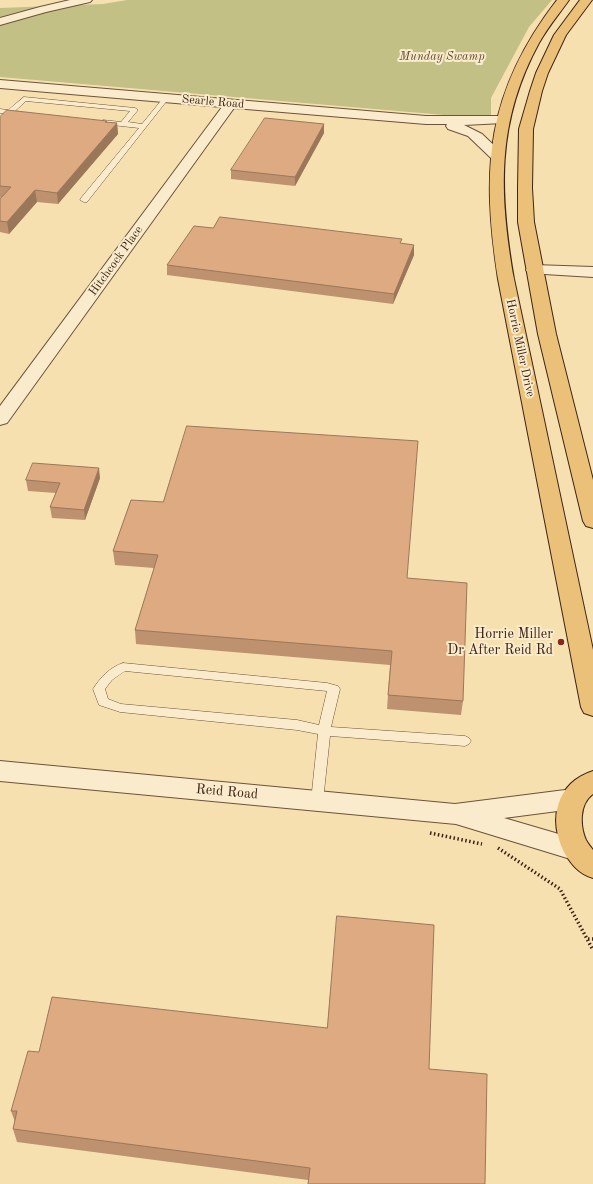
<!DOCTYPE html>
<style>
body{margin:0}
canvas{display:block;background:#f6e0b0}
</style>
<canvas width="593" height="1184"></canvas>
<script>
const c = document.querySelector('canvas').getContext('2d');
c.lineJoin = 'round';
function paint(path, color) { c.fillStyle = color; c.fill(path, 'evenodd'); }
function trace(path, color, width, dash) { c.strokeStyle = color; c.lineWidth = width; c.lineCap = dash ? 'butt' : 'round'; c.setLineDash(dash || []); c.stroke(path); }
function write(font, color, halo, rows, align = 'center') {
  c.font = font + ' "Old Standard TT",serif'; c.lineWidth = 4; c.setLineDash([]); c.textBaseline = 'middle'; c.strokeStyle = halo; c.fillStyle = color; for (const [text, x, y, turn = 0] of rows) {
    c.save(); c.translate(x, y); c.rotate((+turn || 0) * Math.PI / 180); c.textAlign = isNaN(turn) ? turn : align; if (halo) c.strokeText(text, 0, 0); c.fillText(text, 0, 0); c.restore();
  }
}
paint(new Path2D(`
 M127,0H552L529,27L491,98V119L0,77V8L103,4Z`), '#c3c086');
const service = new Path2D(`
 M24,97L135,108L138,110L128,122L142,124L164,97L169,98L87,202H84L80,200L81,198L139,128L103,124L100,122L103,120L121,122L130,111L26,101L15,111L22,112V114L0,113V109L8,110Z
 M123,663L327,683L338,686L340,689L331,727L465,736L469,738L471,741L469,744L465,746L330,736L323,801L322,805L317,806L312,805L311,801L318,734L297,730L120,712L99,705L93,689C100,678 110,667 123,663ZM125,671L327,691L319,725L297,720L121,704L108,699L105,689L112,680Z`);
const minor = new Path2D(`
 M70,0H92L90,2L46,12L0,25V18L40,7Z
 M0,80L426,116H508L510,119L508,122L503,123L464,125L482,134L502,153L504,156L502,159L497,160L492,159L468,136L448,129L446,126L447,124H426L234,108L7,423L0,425V406L222,107L0,88Z
 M534,265L593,267V277L528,273L526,270L528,267Z
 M0,761L455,804L573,789L582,792L586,799L582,806L573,809L504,818L586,842L590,850L586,858L577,861L456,824L0,781Z`);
const primary = new Path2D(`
 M557,0H569C559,14 548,27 539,43C496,122 499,193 514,279L593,650V716L584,713L581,707L498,279C481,168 486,92 557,0Z
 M580,0H592L566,35L548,73L542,91L533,129L532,188L534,222L556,334L593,480V528L586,526L583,521L538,334L518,222V188L519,129L530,91L536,73L554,35Z
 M593,771V794C579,804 580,826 586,840C588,844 591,847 593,850C593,857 593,870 593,878C579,874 571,864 564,852C548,819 556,783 593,771Z`);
trace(service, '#6c533b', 1);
trace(minor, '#6c533b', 2);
trace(primary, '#3e2414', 2);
trace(new Path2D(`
 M430,833L482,844
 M498,848L560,889L593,950
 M588,939H593`), '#3e2414', 3.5, [1.5, 2.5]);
paint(service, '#f9ebcc');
paint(minor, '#f9ebcc');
paint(primary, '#ebc078');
paint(new Path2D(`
 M0,117L107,121V122L117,123L118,134L58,204L37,202L9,234L0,232V199L1,198L0,197Z
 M324,124V133L295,186L231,179V170Z
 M213,228L414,245V255L393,304L167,275V265Z
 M100,478L85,520L52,518L50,507L56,493L28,491L26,480Z
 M131,500L407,578L463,701L461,715L387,709L390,665L136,644L135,630L154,568L115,565L113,551Z
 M434,925L308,1180L17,1142L13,1129L15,1122L11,1111L39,1052L327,1028Z`), '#be926f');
paint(new Path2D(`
 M117,123L118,134L58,204L57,193Z
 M324,124V133L295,186V177Z
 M35,190L37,202L9,234L7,222Z
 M414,245V255L393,304L394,294Z
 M99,468L100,478L85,520L84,510Z`), '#9b775a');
const building = new Path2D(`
 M7,110L107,121L105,122L117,123L57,193L35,190L7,222L0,221V199L11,187L0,186V117Z
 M265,118L324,124L295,177L231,170Z
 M220,217L402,239L400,243L414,245L394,294L167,265L194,226L213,228Z
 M187,426L418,441L407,578L467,583L463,701L388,695L392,651L135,630L158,555L113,551L131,500L163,502Z
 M33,463L99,468L84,510L50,507L60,483L26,480Z
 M337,916L434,925L429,1069L487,1074L485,1184H308L310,1168L13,1129L17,1111H11L28,1051L39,1052L52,997L327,1028Z`);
paint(building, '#ddaa81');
trace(building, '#9b775a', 1);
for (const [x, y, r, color] of [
 [561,642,4,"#8f2418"]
]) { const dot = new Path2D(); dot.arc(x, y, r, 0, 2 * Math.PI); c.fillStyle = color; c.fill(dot); trace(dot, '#f9ebcc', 1.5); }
write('italic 12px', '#5f4b30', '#f9ebcc', [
 ["Munday Swamp",442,57]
]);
write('12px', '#3e2414', '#f9ebcc', [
 ["Searle Road",213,102,5],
 ["Hitchcock Place",116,261,-54],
 ["Horrie Miller Drive",520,348,78]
]);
write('14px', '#3e2414', '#f9ebcc', [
 ["Horrie Miller",553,634],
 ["Dr After Reid Rd",553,650]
], 'right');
write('14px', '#3e2414', '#f9ebcc', [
 ["Reid Road",227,792,5]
]);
</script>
